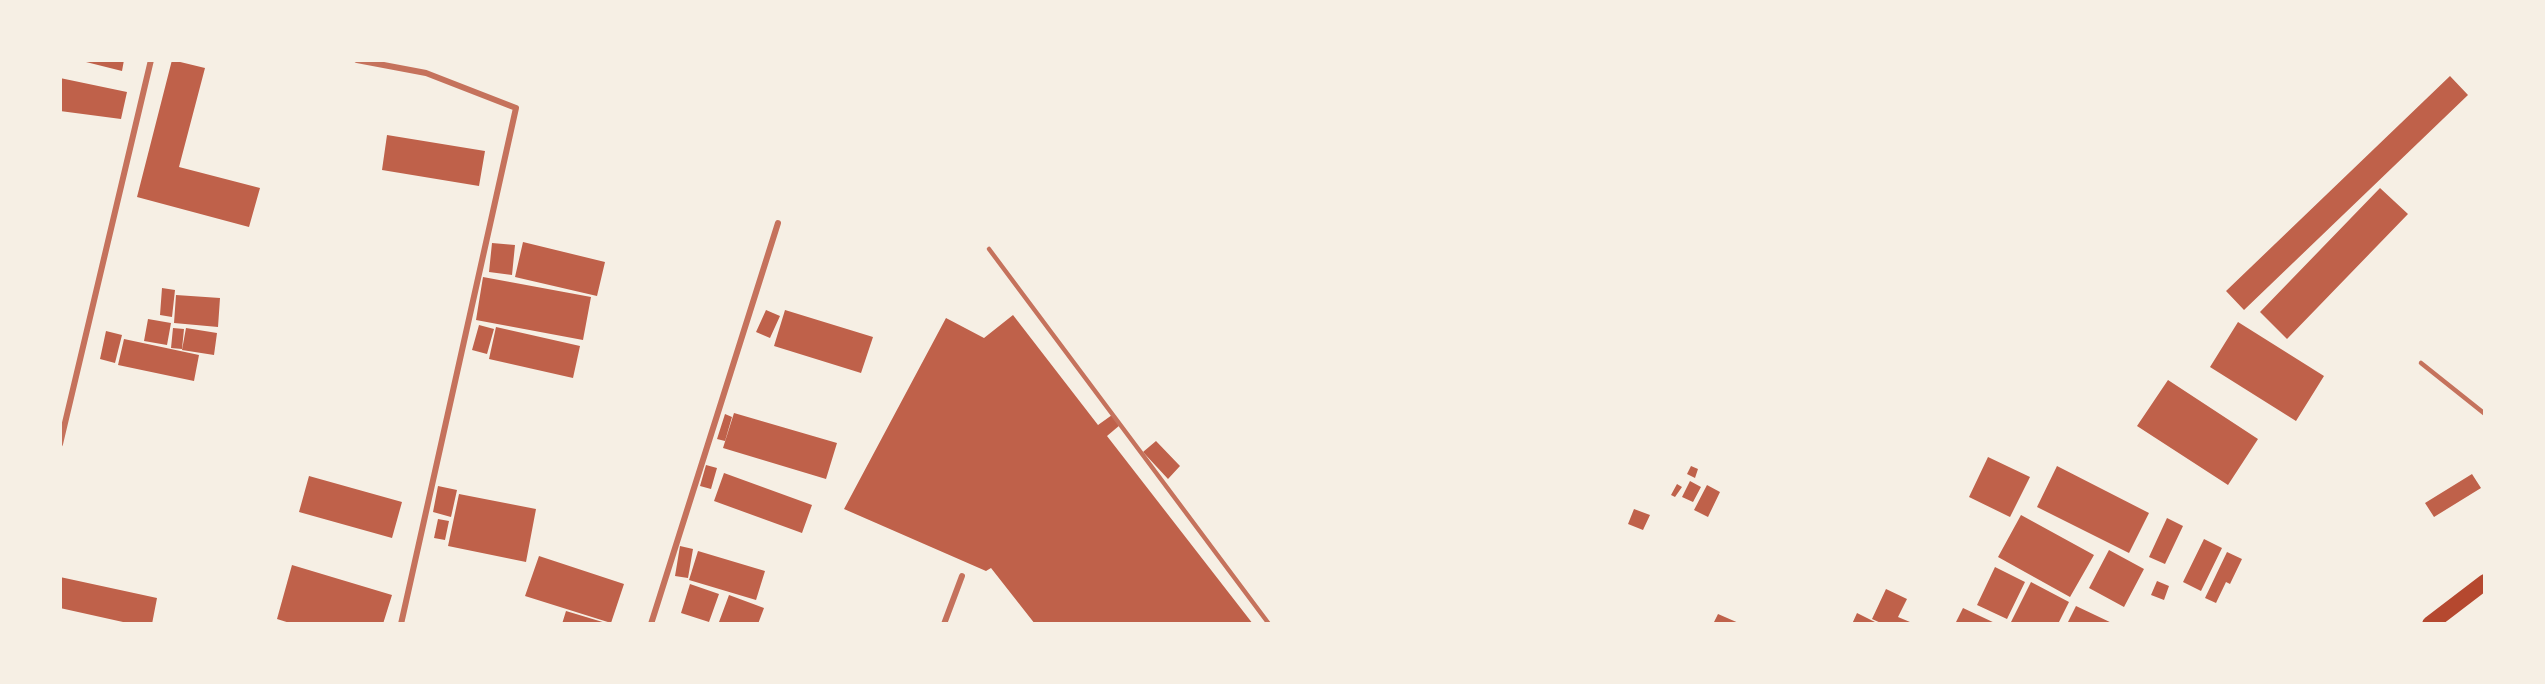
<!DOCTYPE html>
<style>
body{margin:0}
#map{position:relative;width:2545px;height:684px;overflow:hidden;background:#f6efe4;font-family:"DejaVu Sans",sans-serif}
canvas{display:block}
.frame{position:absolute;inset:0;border:62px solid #f6efe4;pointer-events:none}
</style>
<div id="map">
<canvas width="2545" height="684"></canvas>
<div class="frame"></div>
</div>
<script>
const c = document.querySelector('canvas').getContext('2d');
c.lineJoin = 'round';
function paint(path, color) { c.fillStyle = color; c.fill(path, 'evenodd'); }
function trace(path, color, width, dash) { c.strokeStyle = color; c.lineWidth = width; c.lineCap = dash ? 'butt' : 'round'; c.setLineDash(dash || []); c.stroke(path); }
paint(new Path2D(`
 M78,60H124L122,71Z
 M172,60L205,68L179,167L260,188L249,227L137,197Z
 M2450,76L2468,95L2244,310L2226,291Z
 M60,78L127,92L121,119L60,111Z
 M387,135L485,151L479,186L382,170Z
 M2380,188L2408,214L2287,339L2260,312Z
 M523,242L605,262L597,296L515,277Z
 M492,243L515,245L512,275L489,272Z
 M483,277L591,297L583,340L476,320Z
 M162,288L175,290L172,317L160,315Z
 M176,295L220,298L218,327L174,323Z
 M766,310L780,316L770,338L756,332Z
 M785,310L873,337L861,373L774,346Z
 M1013,315L1098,425L1112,415L1120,425L1107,436L1253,624H1035L991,568L986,571L844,509L946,318L984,338Z
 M148,319L171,323L167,345L144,341Z
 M2238,322L2324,376L2296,421L2210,367Z
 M479,325L494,329L487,354L472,350Z
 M496,327L580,346L573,378L489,359Z
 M173,328L184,329L182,349L171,348Z
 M186,328L217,333L214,355L182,350Z
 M106,331L122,335L115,363L100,359Z
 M124,339L199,355L194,381L118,365Z
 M2168,380L2258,439L2228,485L2137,426Z
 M734,413L837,443L826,479L723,448Z
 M725,414L732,417L725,441L717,439Z
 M1156,441L1180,466L1168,479L1143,452Z
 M1988,457L2030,477L2010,517L1969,497Z
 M706,465L717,468L711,489L700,486Z
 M1691,466L1698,469L1695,478L1687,474Z
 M2057,466L2149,513L2129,553L2037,507Z
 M724,473L812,505L802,533L714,501Z
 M2472,474L2481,488L2434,517L2425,503Z
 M309,476L402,502L392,538L299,512Z
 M1690,481L1701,487L1693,502L1682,497Z
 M1677,484L1682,487L1675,497L1671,495Z
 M1707,485L1720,492L1708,517L1694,510Z
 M438,486L457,490L451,517L433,512Z
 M459,494L536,509L526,562L448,546Z
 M1634,509L1650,515L1643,530L1628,524Z
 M2021,515L2094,555L2070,597L1998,557Z
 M2167,518L2183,526L2165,564L2149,557Z
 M438,519L449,521L445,540L434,538Z
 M2204,539L2222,548L2201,591L2183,582Z
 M680,546L693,549L688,578L675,576Z
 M2109,550L2144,569L2124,607L2089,588Z
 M698,551L765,571L756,600L689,580Z
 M2227,552L2242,559L2230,584L2226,582L2216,603L2205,598Z
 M539,556L624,584L611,623L525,596Z
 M292,565L392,595L383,624H293L277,619Z
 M1995,567L2025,582L2007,619L1977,605Z
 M60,577L157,598L152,624H132L60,608Z
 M2157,581L2169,586L2164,600L2151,595Z
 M2031,582L2069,602L2058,624H2010Z
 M690,584L719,594L709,622L681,613Z
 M1886,589L1907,599L1898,617L1910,622L1909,624H1883L1872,619Z
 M729,595L764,608L758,624L719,622Z
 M2076,606L2114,624H2067Z
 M1963,608L1997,624H1955Z
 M566,611L606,623V624H562Z
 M1857,613L1879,624H1852Z
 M1718,614L1741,624H1713Z`), '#bf614a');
trace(new Path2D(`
 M989,249L1269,624
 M2421,363L2485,414`), '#c5725c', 4.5);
trace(new Path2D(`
 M357,60L426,73L516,108L401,624
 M60,444L151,60
 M651,624L778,223
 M944,624L962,576`), '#c5725c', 6);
trace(new Path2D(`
 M2430,624L2485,582`), '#b5482f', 16);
</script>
